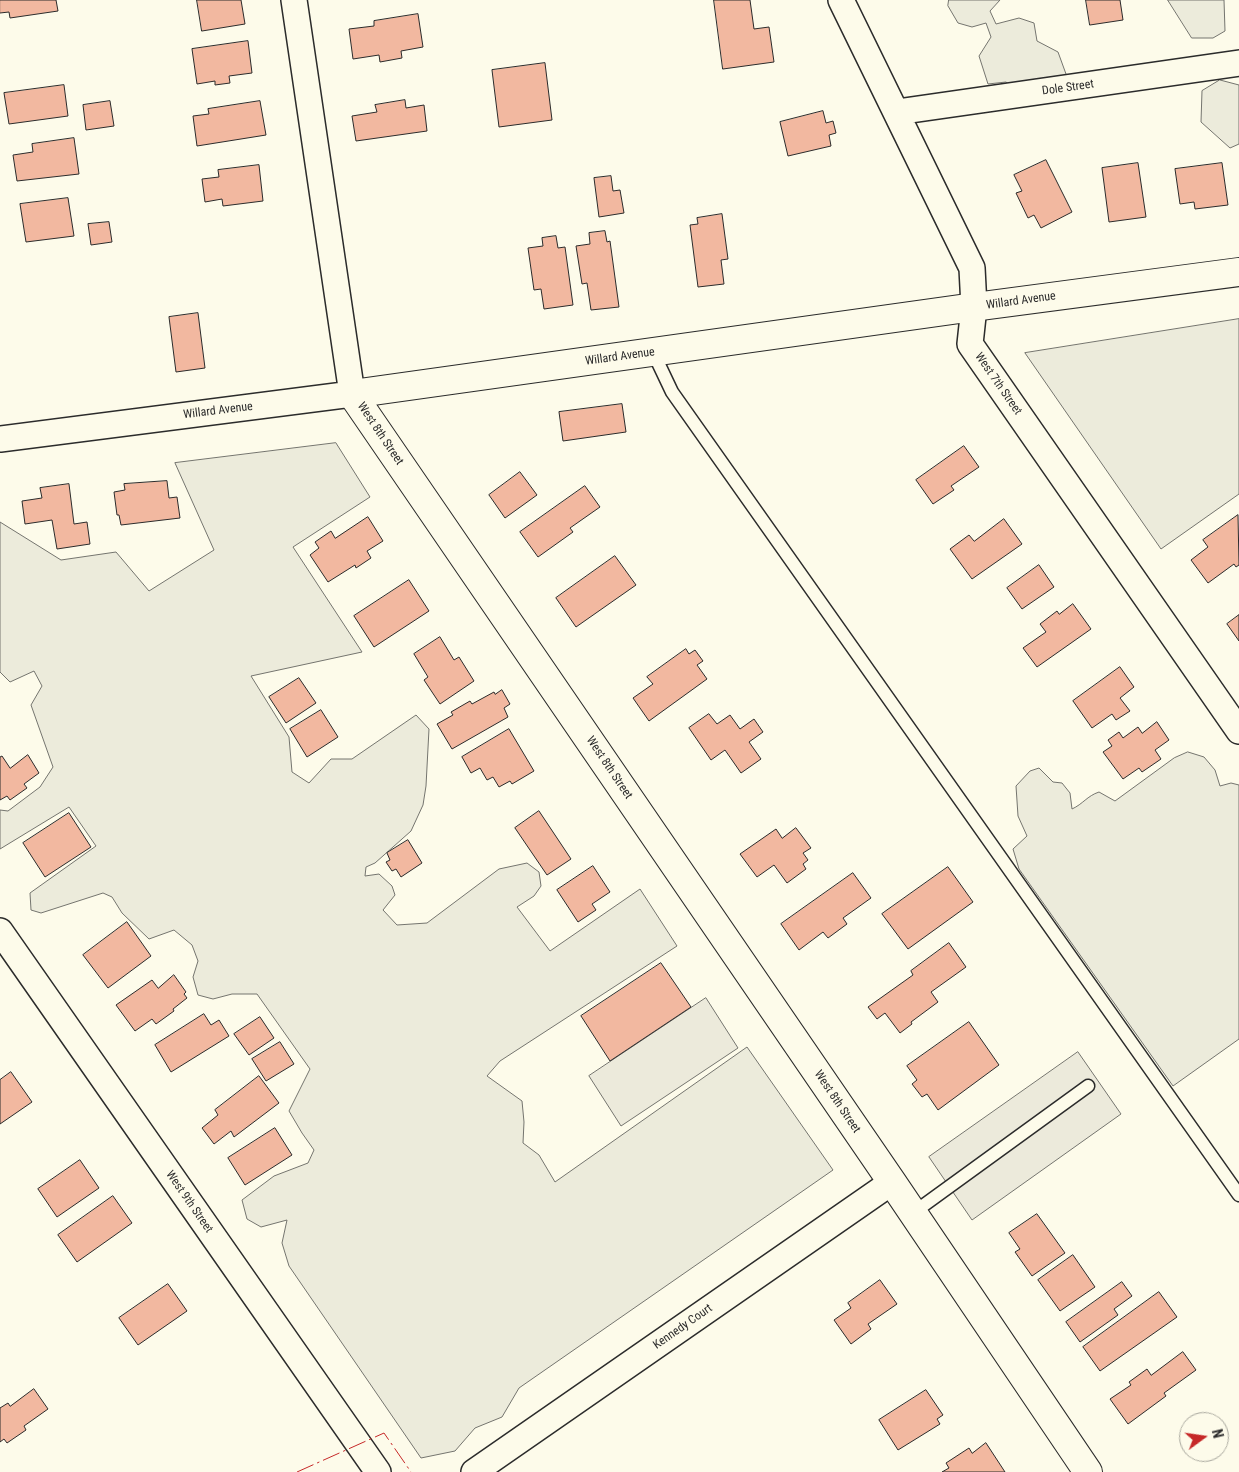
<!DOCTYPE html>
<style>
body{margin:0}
#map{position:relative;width:1239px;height:1472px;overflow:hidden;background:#fdfbea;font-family:"Roboto Condensed",sans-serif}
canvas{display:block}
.north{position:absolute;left:1179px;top:1412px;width:50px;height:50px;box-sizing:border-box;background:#fdfbea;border:1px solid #a9a89e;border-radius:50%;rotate:76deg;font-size:14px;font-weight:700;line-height:20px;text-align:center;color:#2b2b2b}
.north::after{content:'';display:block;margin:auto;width:18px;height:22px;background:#c62828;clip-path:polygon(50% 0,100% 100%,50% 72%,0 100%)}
</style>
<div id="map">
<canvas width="1239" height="1472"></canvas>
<div class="north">N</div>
</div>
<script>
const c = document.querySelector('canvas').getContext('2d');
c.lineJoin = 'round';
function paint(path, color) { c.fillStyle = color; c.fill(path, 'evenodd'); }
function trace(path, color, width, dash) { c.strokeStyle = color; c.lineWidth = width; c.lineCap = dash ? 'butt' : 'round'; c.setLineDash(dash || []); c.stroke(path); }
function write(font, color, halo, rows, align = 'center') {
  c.font = font + ' "Roboto Condensed",sans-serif'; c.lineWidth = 4; c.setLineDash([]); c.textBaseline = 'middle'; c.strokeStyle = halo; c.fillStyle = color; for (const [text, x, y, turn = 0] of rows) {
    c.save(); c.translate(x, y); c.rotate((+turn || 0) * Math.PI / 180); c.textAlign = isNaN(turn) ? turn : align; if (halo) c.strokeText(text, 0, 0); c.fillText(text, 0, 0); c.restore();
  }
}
const green = new Path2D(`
 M949,0H1000L990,11L996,24L1019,18L1034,23L1037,41L1058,52L1066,74L1038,99L1015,89L1006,82L988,84L979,56L991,37L986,23L972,27L958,23L948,6Z
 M1168,0H1224L1225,31L1213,38H1192Z
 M1220,80L1239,85V144L1230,148L1201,122L1202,91Z
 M1239,319V494L1161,549L1025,353Z
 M336,443L370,497L293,547L362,652L251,676L289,737L292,772L309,783L331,759H352L416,715L429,729L426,786L423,805L411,831L375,863L366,867L365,876L379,874L392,886L395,895L383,910L397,925L427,923L499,869L527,863L539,872L541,886L534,896L517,907L550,951L640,889L677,946L500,1061L487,1076L522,1101L524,1122L523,1143L539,1155L555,1182L747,1047L833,1170L519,1388L502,1417L475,1428L455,1451L421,1458L289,1266L282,1243L287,1220L261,1227L247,1219L242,1200L274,1176L308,1163L314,1150L302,1133L289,1111L310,1069L257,994H232L213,999L198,995L193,977L198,961L192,945L174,930L149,939L122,913L112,897L103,893L41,913L31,910L30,893L96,846L69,807L0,849V810L8,811L40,787L53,767L31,705L42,686L34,671L10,682L0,672V522L61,560L116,552L149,591L214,550L175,463Z
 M1188,752L1204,757L1215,770L1220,786L1231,783L1239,785V1039L1173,1086L1019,869L1013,849L1027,836L1018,816L1016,786L1030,771L1039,768L1053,782L1062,783L1070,793L1072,809C1083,804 1087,796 1099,792L1115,801L1174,758Z`);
paint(green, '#ecebdb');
trace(green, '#74746e', 1);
const parking = new Path2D(`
 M706,998L738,1048L621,1126L589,1076Z
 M1078,1052L1121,1114L972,1220L929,1157Z`);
paint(parking, '#eceadb');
trace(parking, '#74746e', 1);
const building = new Path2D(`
 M0,0H56L58,11L10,18L9,12L0,13Z
 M197,0H241L245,24L202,31Z
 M714,0H750L754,29L769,27L774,62L723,69Z
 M1086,0H1120L1123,20L1090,25Z
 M418,14L423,47L401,51L402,58L380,62L379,55L353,59L349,29L374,26V21Z
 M248,41L252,73L229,76L230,83L215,85V81L197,84L192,49Z
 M545,63L552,120L499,127L492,70Z
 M64,85L68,116L9,124L4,93Z
 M405,100L406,108L424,105L427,131L356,141L352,116L377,112L375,105Z
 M110,101L114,126L86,130L83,105Z
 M260,101L266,135L197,146L193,116L209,114L208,109Z
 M823,111L826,123L833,121L836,133L829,135L831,146L788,156L780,122Z
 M74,138L79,174L17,181L13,155L33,152L32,144Z
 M1046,160L1072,212L1041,228L1034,215L1028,218L1016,193L1022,191L1014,175Z
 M1138,163L1146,217L1109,222L1102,168Z
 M1222,163L1228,205L1195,209L1194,202L1180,204L1175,169Z
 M259,165L263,201L223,206L222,199L205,202L202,179L219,177L218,170Z
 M611,176L613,191L620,190L624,213L599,217L594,178Z
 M68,198L74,236L26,242L20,204Z
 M722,214L728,259L721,260L724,284L698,287L690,225L698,224L697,218Z
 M109,222L112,242L91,245L88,224Z
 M605,231L607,242L610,241L619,307L591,310L587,283L582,284L576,246L590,244L589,233Z
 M556,236L558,248L565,247L573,305L544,309L541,289L534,290L528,248L543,246L542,238Z
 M198,313L205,368L176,372L169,317Z
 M622,404L626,432L563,441L559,412Z
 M964,446L979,467L951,486L954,490L933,504L916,480Z
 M520,472L537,495L505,518L489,495Z
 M167,481L169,498L177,497L180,518L121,525L119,515H117L114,492L125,490L124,484Z
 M69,484L74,524L87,522L90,544L57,549L52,520L25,524L22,501L42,498L40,488Z
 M585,486L600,507L570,528L573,532L538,557L520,532Z
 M1238,515L1239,565L1236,567L1234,564L1208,583L1191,560L1208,547L1203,540Z
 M368,517L383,541L367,551L371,558L356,568L355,565L328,582L310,555L319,548L315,542L331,531L335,538Z
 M1004,519L1022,544L972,579L950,549L969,535L974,541Z
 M615,556L636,585L576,627L556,598Z
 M1039,565L1054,587L1022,609L1007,588Z
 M409,580L429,611L374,647L354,616Z
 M1073,604L1091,629L1037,667L1023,648L1046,632L1040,624L1057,611L1059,614Z
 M1239,615V641L1227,624Z
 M440,637L454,660L459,657L474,681L440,704L424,680L428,677L414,654Z
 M686,649L689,654L695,650L703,661L697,665L707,679L649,721L633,698L653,684L647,677Z
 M1120,667L1134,687L1120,698L1130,711L1116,720L1112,714L1092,728L1073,701Z
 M299,678L316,703L286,723L269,697Z
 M502,690L510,704L504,708L508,717L452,749L437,724L453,715L451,712L470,701L472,704L494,692L495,694Z
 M321,710L338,737L307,757L290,729Z
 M709,714L717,724L730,715L740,729L754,719L763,732L749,742L761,759L741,773L725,750L711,760L689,728Z
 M1157,722L1169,740L1155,750L1161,759L1142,772L1139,768L1123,779L1103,752L1112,746L1108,740L1119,732L1123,738L1138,727L1142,733Z
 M509,729L534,771L512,784L510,781L499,787L493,777L487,780L480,768L471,773L462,757Z
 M28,755L39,773L24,784L27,788L10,800L7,796L0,800V757L2,756L10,768Z
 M539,811L571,859L547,875L515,828Z
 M69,813L91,847L45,877L23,843Z
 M796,828L811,848L803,853L808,860L803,864L806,869L787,883L774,865L757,877L740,854L776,829L782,838Z
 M408,840L422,863L401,877L396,869L392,871L386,862L390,860L387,853Z
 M593,866L610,892L592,904L596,910L578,922L557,890Z
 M948,867L973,902L908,949L882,914Z
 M853,873L871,898L843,918L847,924L828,938L823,932L799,950L781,924Z
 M127,922L151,956L108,988L83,955Z
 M949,943L966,967L931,992L938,1002L911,1022L912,1024L900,1033L885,1013L877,1019L868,1007L913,975L911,971Z
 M661,963L691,1007L610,1061L581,1016Z
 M174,975L186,992L184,994L187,998L173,1009L174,1011L156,1024L152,1019L135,1031L116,1005L152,980L158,988Z
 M204,1014L211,1025L219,1020L229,1036L171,1072L155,1045Z
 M260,1017L274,1038L249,1055L234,1034Z
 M969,1022L999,1065L938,1110L927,1094L922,1097L912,1084L917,1080L907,1066Z
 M280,1042L294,1064L266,1081L252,1059Z
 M11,1072L32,1102L0,1124V1080Z
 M259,1076L279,1103L234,1137L231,1131L214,1144L202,1128L218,1115L215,1110Z
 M275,1128L292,1155L245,1185L228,1158Z
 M80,1160L99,1188L57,1217L38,1189Z
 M113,1196L132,1223L77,1262L58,1235Z
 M1037,1214L1065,1253L1032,1276L1015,1252L1020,1249L1009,1233Z
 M1073,1255L1095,1287L1060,1311L1038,1280Z
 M880,1280L897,1304L868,1324L871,1329L851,1344L834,1320L851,1308L848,1303Z
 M1122,1282L1132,1296L1114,1309L1118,1315L1080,1342L1066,1322Z
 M168,1284L187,1311L138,1345L119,1318Z
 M1159,1292L1177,1317L1100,1371L1083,1347Z
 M1183,1352L1196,1370L1164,1393L1166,1396L1128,1424L1110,1399L1131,1385L1129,1382L1147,1369L1151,1375Z
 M34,1389L48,1409L24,1426L26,1430L7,1443L4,1439L0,1442V1408L8,1403L10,1406Z
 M926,1390L943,1415L937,1419L940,1424L898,1450L879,1420Z
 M986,1443L1005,1472H942L949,1468L946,1463L969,1448L972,1453Z`);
paint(building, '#f2b8a0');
trace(building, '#2b2b2b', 1);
const lane = new Path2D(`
 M653,352L672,392L1239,1195
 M913,1213L1088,1086`);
const street = new Path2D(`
 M841,0L972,268L974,307L970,344L1239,731
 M897,112L1239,63
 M0,439L352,394L294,0
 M0,931L378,1472
 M474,1472L892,1182`);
const secondary = new Path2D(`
 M1088,1472L892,1182L352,394L974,307L1239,272`);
trace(lane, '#2b2b2b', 15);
trace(street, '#2b2b2b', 28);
trace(secondary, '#2b2b2b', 30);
trace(lane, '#fdfbea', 12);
trace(street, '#fdfbea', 25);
trace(secondary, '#fdfbea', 28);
trace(new Path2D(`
 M297,1472L384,1433L411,1472`), '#c62828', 1, [18, 4, 2.5, 4]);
write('12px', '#2b2b2b', '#fdfbea', [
 ["Dole Street",1068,88,-8],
 ["Willard Avenue",1021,301,-8],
 ["Willard Avenue",620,357,-8],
 ["West 7th Street",998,384,55],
 ["Willard Avenue",218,411,-7],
 ["West 8th Street",380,434,56],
 ["West 8th Street",609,768,56],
 ["West 8th Street",837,1102,56],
 ["West 9th Street",189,1202,55],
 ["Kennedy Court",683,1327,-35]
]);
</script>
